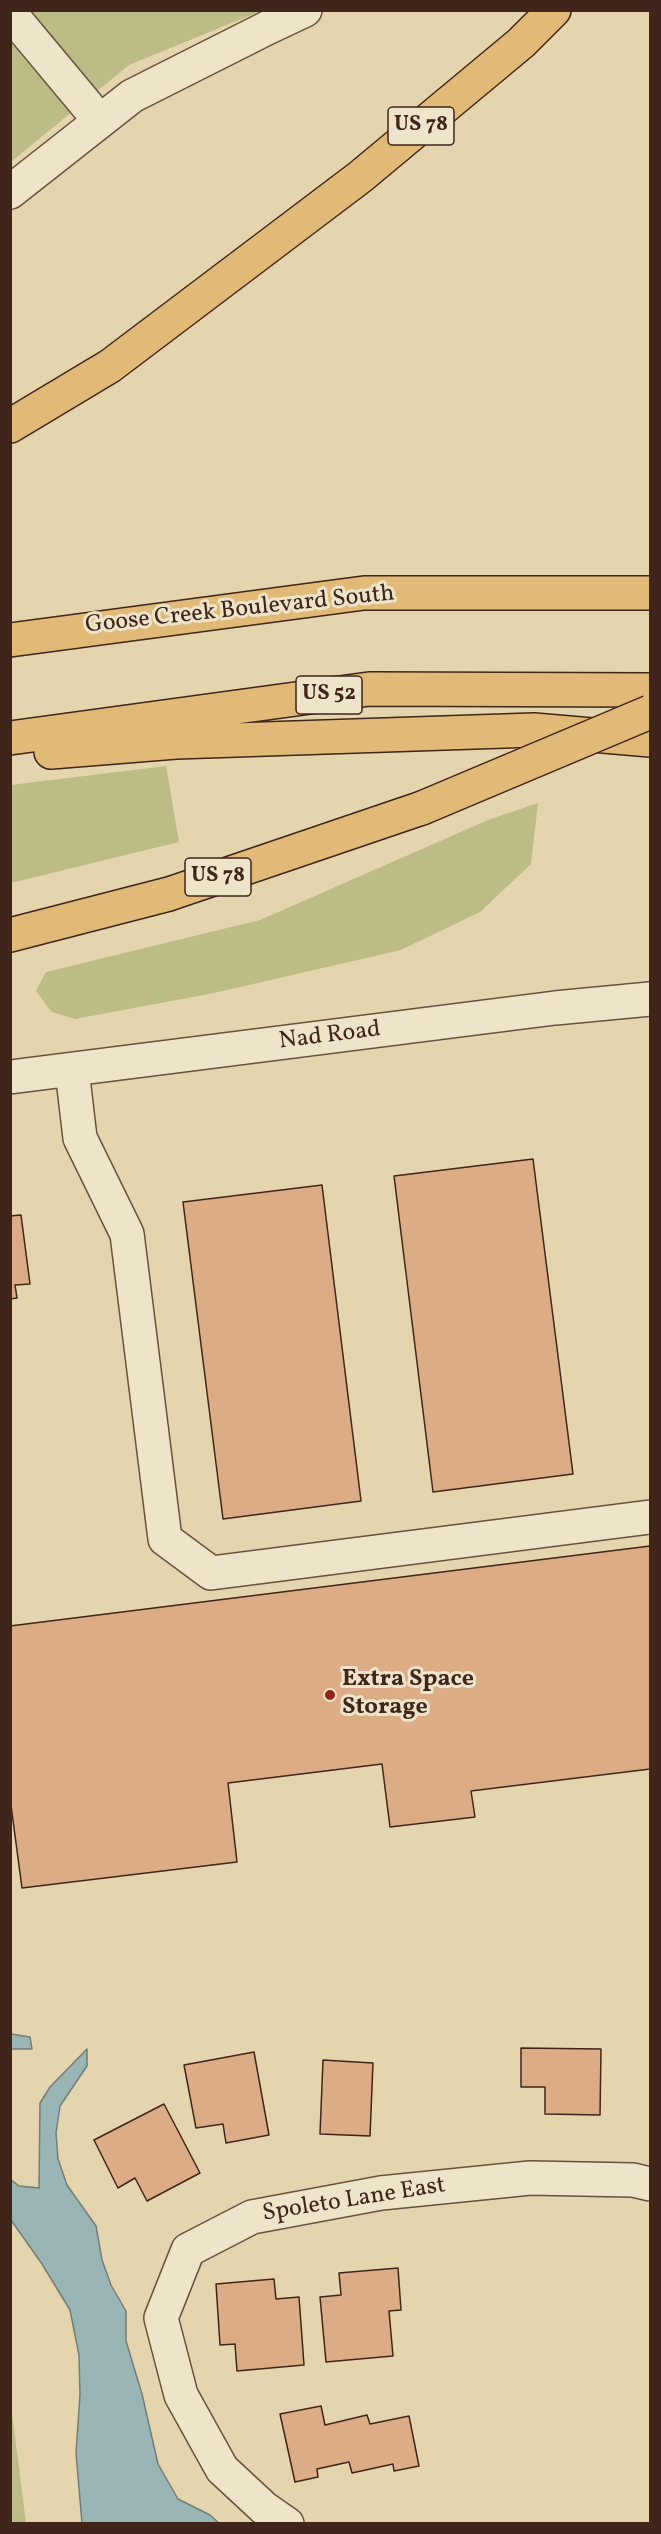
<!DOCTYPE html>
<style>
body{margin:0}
#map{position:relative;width:661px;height:2534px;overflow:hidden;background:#e5d5ae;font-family:Vollkorn,serif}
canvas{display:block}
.frame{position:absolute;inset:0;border:12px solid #40251a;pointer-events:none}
</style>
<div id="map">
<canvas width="661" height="2534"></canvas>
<div class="frame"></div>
</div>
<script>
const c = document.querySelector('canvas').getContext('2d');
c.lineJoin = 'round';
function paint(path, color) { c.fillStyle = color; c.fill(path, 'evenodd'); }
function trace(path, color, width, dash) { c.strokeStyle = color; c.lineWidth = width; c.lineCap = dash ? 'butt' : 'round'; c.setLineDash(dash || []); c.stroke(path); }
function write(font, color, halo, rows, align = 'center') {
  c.font = font + ' Vollkorn,serif'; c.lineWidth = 6; c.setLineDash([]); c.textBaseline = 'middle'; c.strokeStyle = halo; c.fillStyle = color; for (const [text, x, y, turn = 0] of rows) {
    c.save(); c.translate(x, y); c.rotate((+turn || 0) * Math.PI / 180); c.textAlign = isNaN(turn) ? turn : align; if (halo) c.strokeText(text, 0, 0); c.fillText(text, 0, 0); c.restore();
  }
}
paint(new Path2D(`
 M11,11H261L129,65L11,162Z
 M166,766L179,842L11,883V785Z
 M538,803L531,864L480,912L401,950L214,993L75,1019L52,1012L36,991L46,972L260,920L488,820Z
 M11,2405L26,2523H11Z`), '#bbbc86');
const water = new Path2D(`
 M11,2034L30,2037L32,2049H11Z
 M87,2049V2066L60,2106L56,2133L58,2159L67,2185L96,2226L102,2260L111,2285L126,2311V2341L142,2394L158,2464L178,2499L210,2515L219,2523H82L76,2453L80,2395L79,2355L70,2310L42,2264L11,2220L10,2179L19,2186L39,2188L40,2103L50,2087Z`);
paint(water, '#99b6b5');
trace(water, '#757c77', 1.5);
const building = new Path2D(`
 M533,1159L573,1474L433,1492L394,1176Z
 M322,1185L361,1501L223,1519L183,1202Z
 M21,1215L30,1284L15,1285L17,1298L10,1299V1216Z
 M650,1546V1769L471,1791L475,1817L390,1827L382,1764L228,1783L237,1862L22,1888L10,1798V1626Z
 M521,2048L601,2049L600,2115L545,2114V2087H521Z
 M254,2052L269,2135L226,2143L223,2124L196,2128L184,2065Z
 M323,2060L373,2063L370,2136L320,2134Z
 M164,2104L200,2173L147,2201L135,2178L118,2188L94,2140Z
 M398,2268L401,2310L389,2311L393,2356L326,2362L320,2297L341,2295L339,2273Z
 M274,2279L276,2299L299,2297L304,2365L237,2371L235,2344L220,2345L216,2284Z
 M321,2406L325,2425L367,2415L370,2424L409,2416L419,2466L394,2471L393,2464L352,2473L349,2462L317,2469L318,2477L295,2482L280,2414Z`);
paint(building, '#dcac86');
trace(building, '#40251a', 1.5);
const minor = new Path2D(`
 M10,13L100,121
 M10,192L132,96L269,27L305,10
 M72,1070L80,1138L127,1234L165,1539L211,1573L650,1517
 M10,1077L555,1008L650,999
 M287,2524L264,2508L222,2469L181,2395L161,2318L188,2250L252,2217L381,2193L530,2178L633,2180L650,2184`);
const highway = new Path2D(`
 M10,426L110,366L360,177L521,43L554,10
 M10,640L364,593H650
 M10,738L369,689L650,690
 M51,752L176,742L534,730L650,740
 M10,935L169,894L422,808`);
trace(minor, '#69513f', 36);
trace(highway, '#40251a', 36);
trace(minor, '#eee4ca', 33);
trace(highway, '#e2ba77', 33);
const highwayBridge = new Path2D(`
 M422,808L650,712`);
trace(highwayBridge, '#40251a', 36, []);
trace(highwayBridge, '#e2ba77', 33);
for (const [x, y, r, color] of [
 [330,1695,6,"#8f2418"]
]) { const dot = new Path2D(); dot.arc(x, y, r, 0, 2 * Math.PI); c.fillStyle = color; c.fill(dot); trace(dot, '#eee4ca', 2); }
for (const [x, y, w] of [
 [421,126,66],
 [329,695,66],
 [218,877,66]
]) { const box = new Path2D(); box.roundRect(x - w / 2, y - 19, w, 38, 4.5); c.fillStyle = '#eee4ca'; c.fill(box); trace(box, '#40251a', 1.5); }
write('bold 22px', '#40251a', null, [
 ["US 78",421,126],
 ["US 52",329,695],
 ["US 78",218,877]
]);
write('24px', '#40251a', '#eee4ca', [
 ["Goose Creek Boulevard South",240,611,-6],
 ["Nad Road",330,1037,-7],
 ["Spoleto Lane East",354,2201,-9]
]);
write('bold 24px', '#40251a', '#eee4ca', [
 ["Extra Space",342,1681],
 ["Storage",342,1709]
], 'left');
</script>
